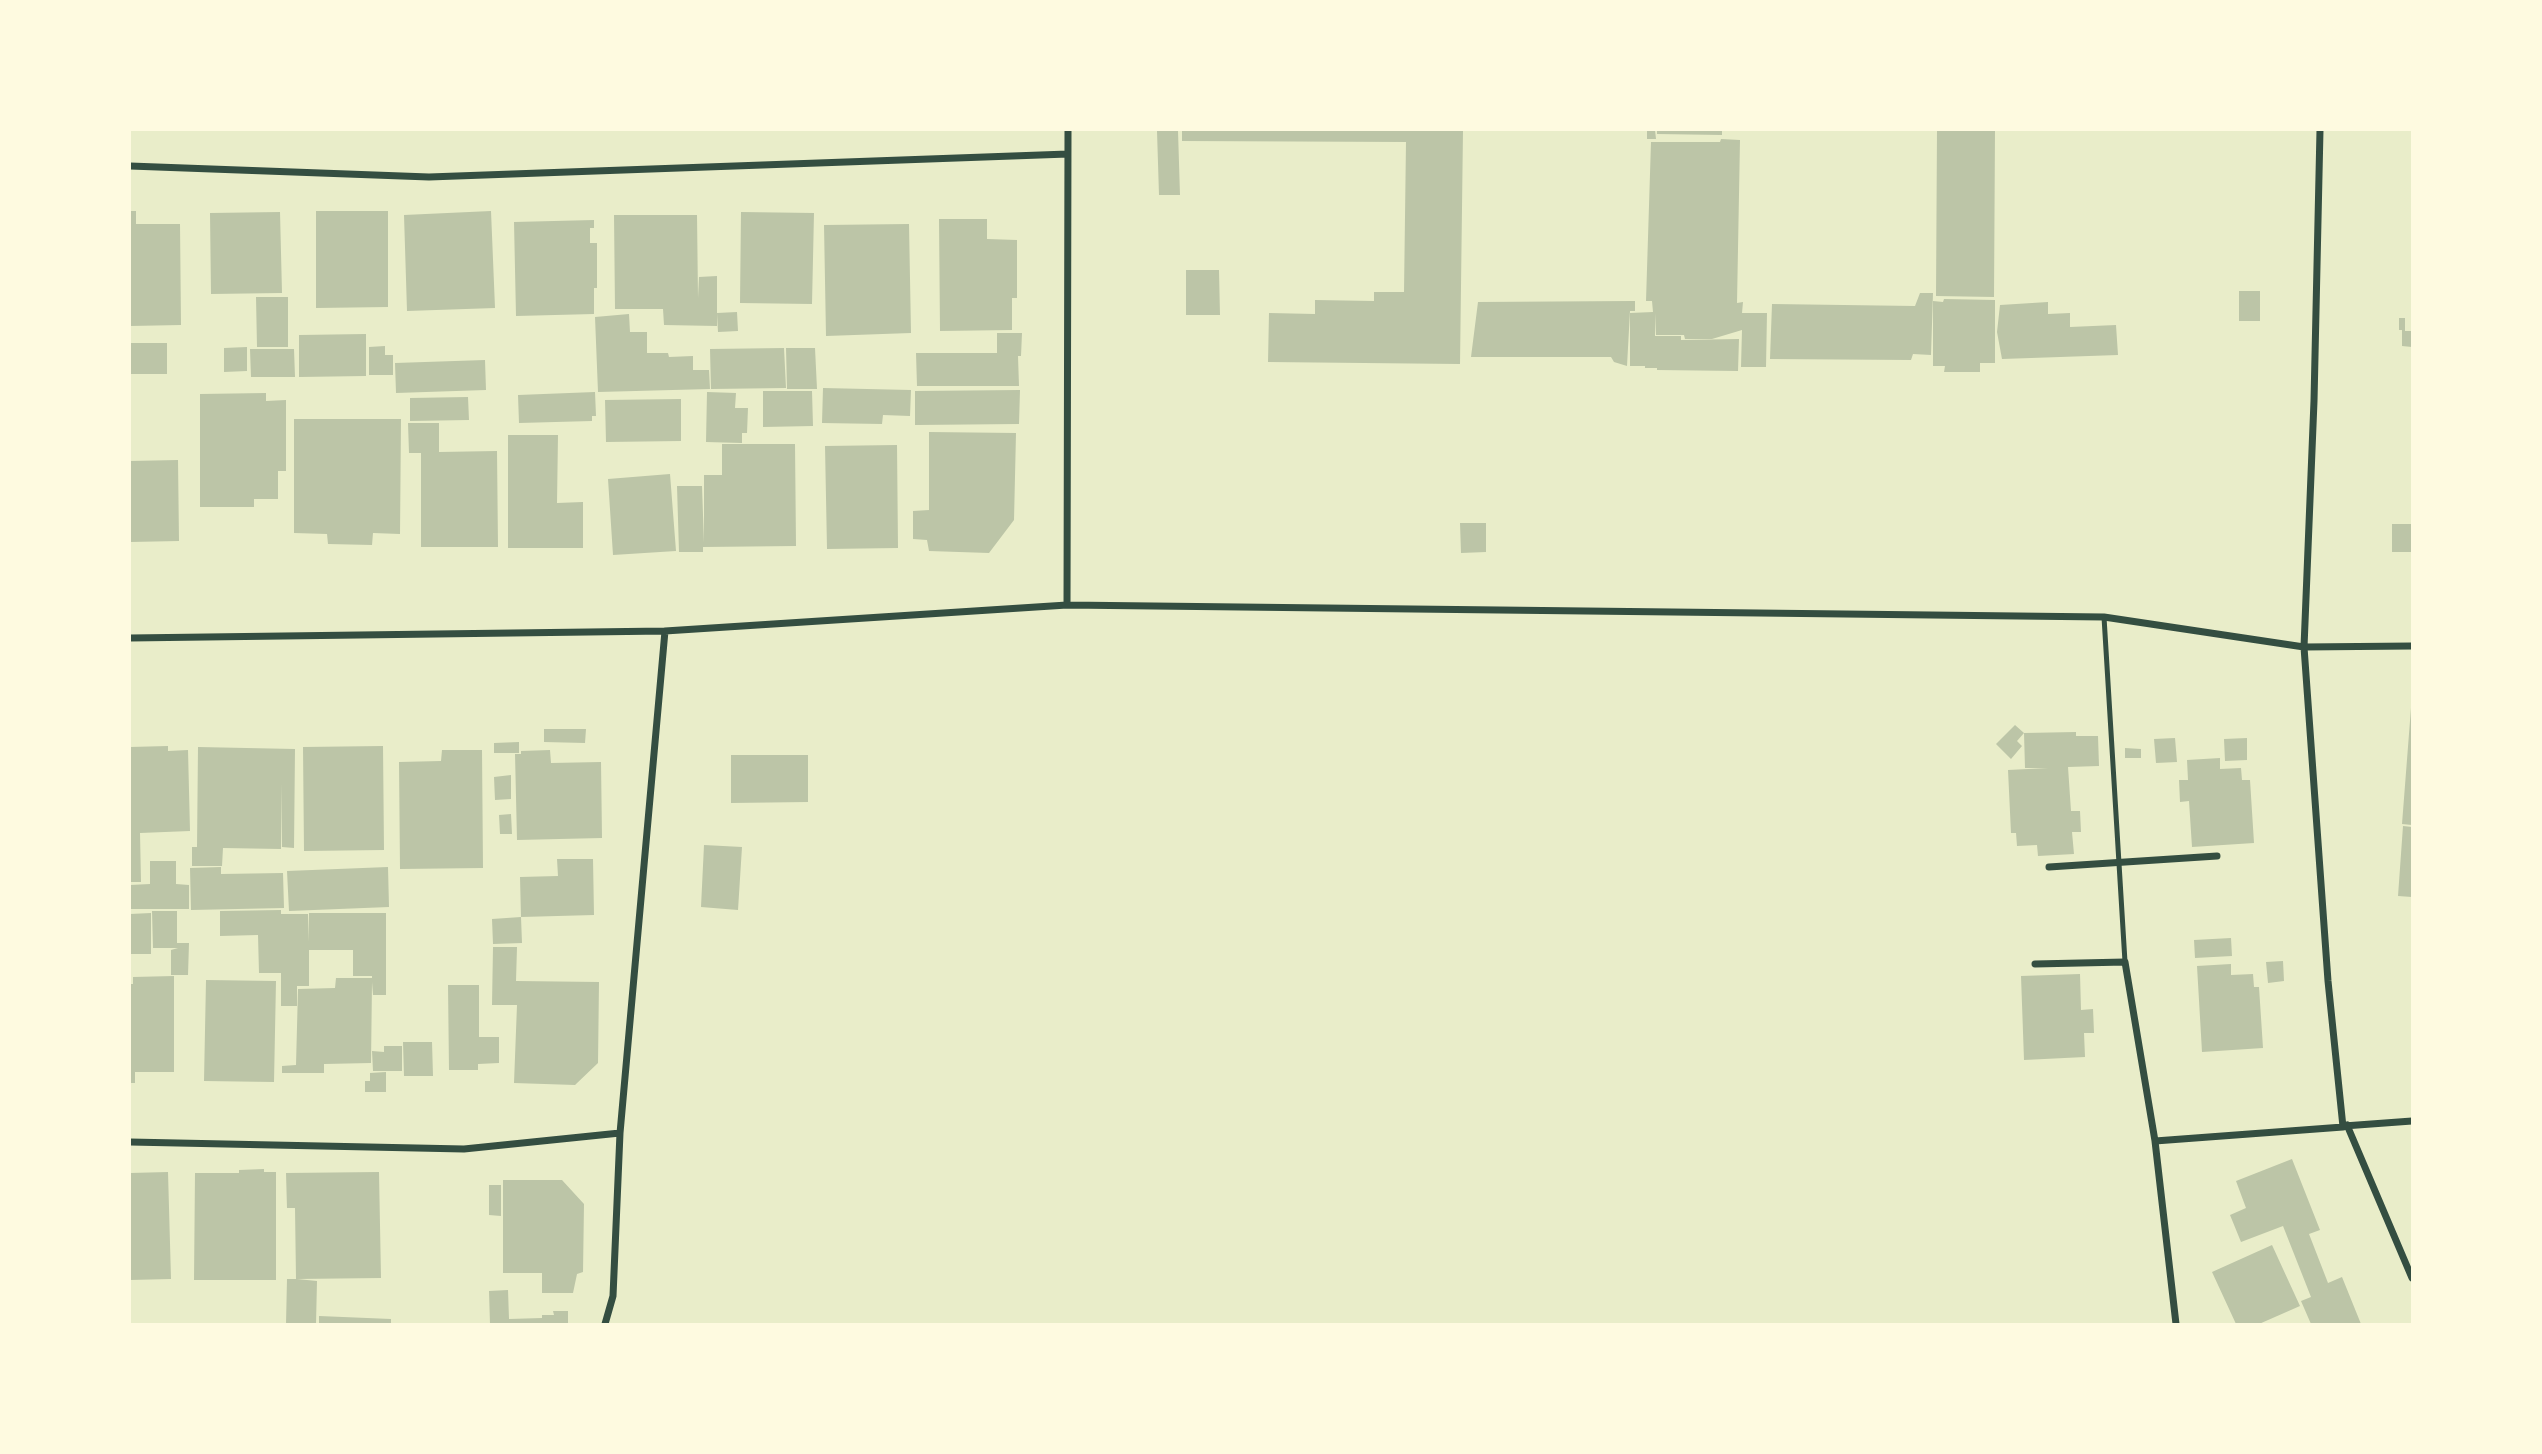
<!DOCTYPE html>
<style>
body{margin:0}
#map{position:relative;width:2542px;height:1454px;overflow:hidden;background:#e9edc9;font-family:Overpass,sans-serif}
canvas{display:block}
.frame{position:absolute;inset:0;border:131px solid #fefae0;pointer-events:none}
</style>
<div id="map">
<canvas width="2542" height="1454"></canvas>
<div class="frame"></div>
</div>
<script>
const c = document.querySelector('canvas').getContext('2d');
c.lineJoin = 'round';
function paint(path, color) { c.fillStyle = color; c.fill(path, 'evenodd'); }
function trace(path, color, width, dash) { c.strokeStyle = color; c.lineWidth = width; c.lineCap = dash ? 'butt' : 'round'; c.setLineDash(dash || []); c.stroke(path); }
paint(new Path2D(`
 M1182,130H1463L1460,364L1268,362L1269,313L1315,314V300L1374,301V292H1404L1406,142L1182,141Z
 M1647,130H1655L1656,139H1647Z
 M1657,130H1722V135L1657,134Z
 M1937,130H1995L1994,297L1936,296Z
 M1157,131H1178L1180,195H1159Z
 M1721,139L1740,140L1737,303L1743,302L1742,313H1767L1766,367H1741L1742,330L1712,339H1685L1684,335H1656L1655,313V336H1681V340L1739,339L1738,371L1657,370V368H1645V366H1630V313L1653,312L1652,301H1646L1651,142H1720Z
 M130,211H136V224H180L181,325L130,326Z
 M316,211H388V307L316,308Z
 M491,211L495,308L407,311L404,215Z
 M280,212L282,293L211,294L210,213Z
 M741,212L814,213L812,304L740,303Z
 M614,215H697L698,298L699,277L717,276V326L664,325L663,309H615Z
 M939,219H987V239L1017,240V298H1012V330L940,331Z
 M594,220V228H590V243H597V288H594V314L516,316L514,222Z
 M909,224L911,333L826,336L824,225Z
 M1186,270H1219L1220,315H1186Z
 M2239,291H2260V321H2239Z
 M1920,293H1933L1931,355L1913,354L1911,360L1770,359L1772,304L1915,306Z
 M256,297H288V347H257Z
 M1944,299L1995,300V363H1980V372H1944L1945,366H1933V301L1943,302Z
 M1631,301H1635V311H1630L1627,366L1614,362L1611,357H1471L1478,302Z
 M2048,302V314L2070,313V327L2116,325L2118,355L2002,359L1997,332L2000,305Z
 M737,312L738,331L718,332L717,313Z
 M629,314L630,332H647V353H668L669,357L693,356V370H709L710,389L598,392L595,317Z
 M2399,318H2405V331H2412V347L2402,346V330H2399Z
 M997,333H1022L1021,356H1018L1019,386H917L916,353H997Z
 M366,334V376L299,377V335Z
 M130,343H167V374H130Z
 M385,346V355H393V375H369V347Z
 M247,347V371L224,372V348Z
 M784,348L786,388L711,389L710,349Z
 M786,348H815L817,389H787Z
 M250,349H294L295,377H251Z
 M485,360L486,390L396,393L395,363Z
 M823,388L911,390L910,416L883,415L882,424L822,423Z
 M1020,390L1019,424L915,425V391Z
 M763,391H812L813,426L763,427Z
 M595,392L596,416H592V421L519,423L518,395Z
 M707,392L736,393L735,408H748L747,433H742V443L706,442Z
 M266,393V401L286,400V471H278V499H254V507H200V394Z
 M468,397L469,420L410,421V398Z
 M681,399V441L606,442L605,400Z
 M294,419H401L400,534L373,533L372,545L328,544L327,534L294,533Z
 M408,423H439V452L497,451L498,547H421V453H409Z
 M929,432L1016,433L1014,520L989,553L929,551L927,540L913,539V511L929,510Z
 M508,435H558L557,503L583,502V548H508Z
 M722,444H795L796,546L703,547V552H679L677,486H702L704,543V475H722Z
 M897,445L898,548L827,549L825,446Z
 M178,460L179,541L130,542V461Z
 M670,474L676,551L613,555L608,479Z
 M1460,523H1486V552L1461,553Z
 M2392,524H2412V552H2392Z
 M2411,708H2412V825L2402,824Z
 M2015,725L2024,733L2017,741L2022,746L2011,759L1996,744Z
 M544,729H586L585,743L544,742Z
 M2076,732V736H2098L2099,766L2068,767L2071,811H2080L2081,832H2072L2074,854L2038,856L2037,845L2017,846L2016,833H2011L2008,770L2048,768H2025L2024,733Z
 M2175,738L2177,762L2156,763L2154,739Z
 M2247,738V760L2225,761L2224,739Z
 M519,742V753H494V743Z
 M168,746V751L188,750L190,831L140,833L141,882H130V747Z
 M383,746L384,850L304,851L303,747Z
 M198,747L295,749L294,848L282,847V783L281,849L223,848L222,866H192V847H197Z
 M2125,748L2141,749V758H2125Z
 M442,750H482L483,868L400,869L399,762L441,761Z
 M550,750L551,763L601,762L602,838L517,840L515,754H521V751Z
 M731,755H808V802L731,803Z
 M2220,758V769L2241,768L2242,780H2250L2254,843L2192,847L2189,801L2180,802L2179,780H2188L2187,760Z
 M511,775V799L495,800L494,777Z
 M511,814L512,834H500L499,815Z
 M2403,826L2412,827V897L2398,896Z
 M704,845L742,847L738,910L701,907Z
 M557,859H593L594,915L521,917L520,877L558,876Z
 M150,861H176V884L189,885V909H130V885L150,884Z
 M221,867V874L283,873L284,908L191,910L190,868Z
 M388,867L389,907L289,911L287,871Z
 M281,910V914H308L309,942V913H386V995H373L372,982L371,1063L324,1064V1073H282V1066L296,1065L298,989L335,988L336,978H372V976H353V950H309V986H297V1006H281V973H259L258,935L220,936V911Z
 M152,911H177V943H189L188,975H171V950L178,948H153Z
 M151,913V954H130V914Z
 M521,917L522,943L493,944L492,919Z
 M2231,938L2232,956L2195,958L2194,940Z
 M493,947H517L516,981L599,982L598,1063L575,1085L514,1083L517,1005H492Z
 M2283,961L2284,981L2268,983L2266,962Z
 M2231,964V975L2253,974L2254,987H2259L2263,1048L2202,1052L2197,966Z
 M2080,974L2081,1010L2093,1009L2094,1033H2084L2085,1057L2024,1060L2021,976Z
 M174,976V1072H135V1083H130V984H133V977Z
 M206,980L276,981L274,1082L204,1081Z
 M448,985H479V1037H499V1063L478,1064V1070H449Z
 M403,1042H432L433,1076H404Z
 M384,1046H402V1071H373L372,1051L384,1052Z
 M386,1072V1092H365V1081H370V1073Z
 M2292,1159L2320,1230L2309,1234L2328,1283L2342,1277L2361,1324H2311L2301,1301L2311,1297L2283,1226L2241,1242L2230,1215L2246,1208L2236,1181Z
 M264,1169V1172H276V1280H194L195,1173H239V1170Z
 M168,1172L171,1279L130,1280V1173Z
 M379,1172L381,1278L297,1279L317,1281L316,1324H286L287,1279H296L295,1208H287L286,1173Z
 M503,1180H562L584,1204L583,1272L577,1274L573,1293H542V1273H503Z
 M489,1185H501V1216L489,1215Z
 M2272,1245L2300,1306L2259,1324H2236L2212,1272Z
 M508,1290L509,1319L542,1318V1315H554L553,1311H568V1324H490L489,1291Z
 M319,1316L391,1319V1324H319Z`), '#bcc5a7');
trace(new Path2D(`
 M2104,617L2125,962`), '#344e41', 5);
trace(new Path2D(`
 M130,166L429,177L1068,154
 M1067,605L1068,130
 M130,638L665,631L1067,605L2104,617L2304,647L2412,646
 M2049,867L2217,856
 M2035,964L2125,962L2155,1141
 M2347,1125L2412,1278
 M2344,1126L2412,1121
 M130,1142L464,1149L620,1133
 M605,1324L613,1296L620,1133L665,631
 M2176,1324L2155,1141L2343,1127L2328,981L2304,647L2314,401L2320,130`), '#344e41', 7);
</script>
